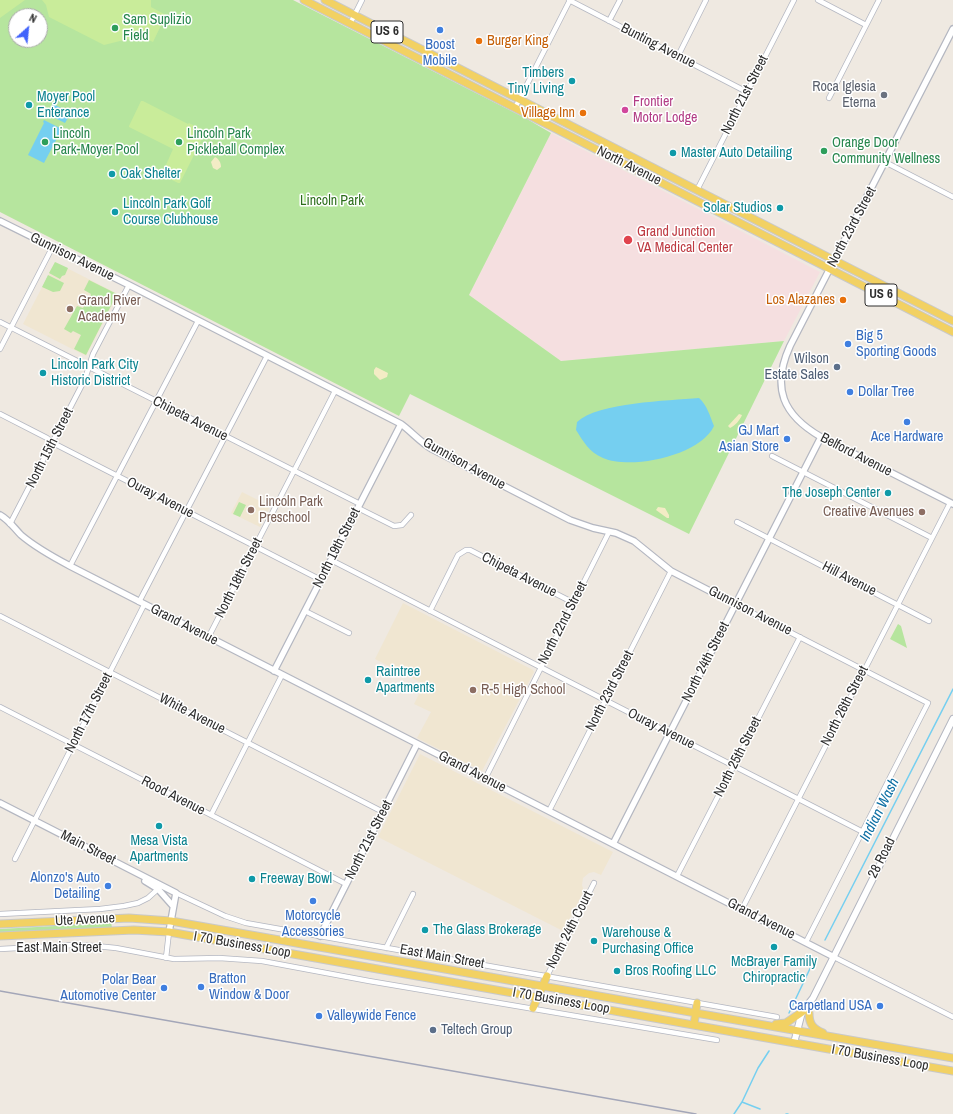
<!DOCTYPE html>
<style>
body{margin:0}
#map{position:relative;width:953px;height:1114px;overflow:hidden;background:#efe9e1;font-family:"Archivo Narrow",sans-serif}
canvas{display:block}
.north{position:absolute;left:8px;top:8px;width:40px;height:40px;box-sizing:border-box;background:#fff;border:1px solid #ababab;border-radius:50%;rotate:27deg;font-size:11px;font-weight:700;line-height:16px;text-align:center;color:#2e2e2e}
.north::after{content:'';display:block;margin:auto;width:14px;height:18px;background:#4264fb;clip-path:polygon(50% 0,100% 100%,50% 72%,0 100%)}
</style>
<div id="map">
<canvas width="953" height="1114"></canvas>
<div class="north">N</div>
</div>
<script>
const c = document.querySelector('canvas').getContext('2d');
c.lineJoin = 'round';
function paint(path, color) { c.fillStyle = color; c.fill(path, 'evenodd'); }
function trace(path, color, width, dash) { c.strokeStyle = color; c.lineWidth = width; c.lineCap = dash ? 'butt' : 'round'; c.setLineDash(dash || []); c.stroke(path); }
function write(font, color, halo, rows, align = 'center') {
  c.font = font + ' "Archivo Narrow",sans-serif'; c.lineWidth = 3; c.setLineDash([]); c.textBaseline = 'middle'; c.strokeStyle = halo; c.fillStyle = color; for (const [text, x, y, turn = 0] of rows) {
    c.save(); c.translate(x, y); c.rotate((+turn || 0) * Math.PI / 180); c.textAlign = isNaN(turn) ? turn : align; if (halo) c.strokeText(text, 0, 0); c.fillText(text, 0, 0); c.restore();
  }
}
paint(new Path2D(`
 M55,262L118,294L86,356L23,324Z
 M242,492L270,506L260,527L231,513Z
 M403,603L533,670L534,672L482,771L417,738L431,712L414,704L424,684L375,659Z
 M420,754L613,852L601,875L594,872L589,873L583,878L582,885L584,891L563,931L378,837Z`), '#f0e6d1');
paint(new Path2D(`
 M551,133L820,272L784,341L561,361L469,295Z`), '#f5dfe0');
paint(new Path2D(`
 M0,0H293L527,119L551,133L469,295L561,361L784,341L689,534L410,394L399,416L0,212ZM16,16H40V40H16Z
 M55,262L68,268L65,275L62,276L60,279L49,273Z
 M48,275L64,283L60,291L53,292L42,287Z
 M89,280L117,294L86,355L74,349L81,335L73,331L71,333L64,329L77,306L83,308L91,294L84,290Z
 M239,502L246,505L240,517L233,514Z
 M898,624L901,626L907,648L890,639Z
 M111,923L112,927L0,933V929Z`), '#b6e59e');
paint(new Path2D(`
 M215,157C219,159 221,163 221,167L217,170L213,168L211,162Z
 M376,367L388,373L387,377L380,380L374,374V370Z
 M739,414L742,415C740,420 735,426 730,428L728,426Z
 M658,507L665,508L669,515V518H667L656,510Z`), '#f3ecc5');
paint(new Path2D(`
 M0,0H25L0,18Z
 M42,0H151V7L166,15L153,42L140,36L104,45L49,17L46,5Z
 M141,101H143L188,124L189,123L203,130L204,135L180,183H178L162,175V174L173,149L129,127V126Z`), '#c9ec9a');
paint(new Path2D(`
 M53,104L71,113L65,123L49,115Z
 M44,120L62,129L44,163L28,155L44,123L43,122Z
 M699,398C707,405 710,416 714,426C700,456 631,470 603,458C589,452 583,441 576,430L577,422C599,402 667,401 699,398Z`), '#75cff0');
trace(new Path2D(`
 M825,940L953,689
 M789,1013L815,958
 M742,1102L760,1109
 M734,1114L742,1102L758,1068L769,1051
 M786,1114H788`), '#75cff0', 1.5);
const minor = new Path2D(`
 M569,0L747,92
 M818,0L866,25
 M609,21L620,0
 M350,24L362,0
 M678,56L706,0
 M829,98L879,0
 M515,108L570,0
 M885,162L953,197
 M697,190L794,0
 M0,322L360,504
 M0,349L52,248
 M0,414L47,438L53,443L321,580
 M772,456L932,538
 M358,508L394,526L402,525L411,515
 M737,522L929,621
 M10,524L85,379L93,354L129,285
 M331,560L863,832
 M70,566L198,321
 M139,602L267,356
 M735,604L928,703L806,942
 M305,611L349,633
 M430,611L458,555L466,550H470L574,603
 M0,616L383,812
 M208,638L335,391
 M0,707L346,884
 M485,779L609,532
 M549,811L671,571
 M211,815L282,675
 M15,859L144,605
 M677,876L800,637
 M176,893L225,916L246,923L777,1017
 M742,909L950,503
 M0,914L100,909L124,906L138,903L148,898L158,889
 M386,948L413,894
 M0,949L74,945L96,946L116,948L174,959L219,958L262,961L369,981L717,1040
 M834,957L953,1017
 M166,958L169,932
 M547,976L594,883`);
const tertiary = new Path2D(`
 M953,29L790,346C771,388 783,415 821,437L953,504
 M0,221L129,285L401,424C412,432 420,442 432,449L570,520L593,528L616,533L634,541L671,571L735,604
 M0,515C9,520 14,528 21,535C35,547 53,557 70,566L834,957
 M274,671L401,424
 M0,803L176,893L169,932
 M613,844L821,437
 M145,881L158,889L173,906
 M320,936L417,744`);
const secondary = new Path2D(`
 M794,1043L802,1012L813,998L953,719`);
const primary = new Path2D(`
 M304,0L953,332
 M325,0L953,321
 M0,924L129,918L171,921L953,1058
 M0,936L134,930L169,932L953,1071
 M533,1008L547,976
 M809,1013C809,1024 813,1029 823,1033
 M776,1024L786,1023L802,1012
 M694,1025L697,1003`);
trace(minor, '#b4b7c1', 6);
trace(tertiary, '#b4b7c1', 8);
trace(secondary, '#b4b7c1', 8);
trace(primary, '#c9c9c9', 9);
trace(minor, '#fff', 4.5);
trace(tertiary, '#fff', 5.5);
trace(secondary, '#fff', 6);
trace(primary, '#f2d163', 7);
trace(new Path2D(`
 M0,991L696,1114`), '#a3a6b8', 1.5);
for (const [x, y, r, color] of [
 [115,28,4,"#2e9e5b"],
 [440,30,4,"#3f7fe0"],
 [479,41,4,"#e8710a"],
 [572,81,4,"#0f9aa8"],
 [884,95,4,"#6b7280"],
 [29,105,4,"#0f9aa8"],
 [625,110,4,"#d1479c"],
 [583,113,4,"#e8710a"],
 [45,142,4,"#2e9e5b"],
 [179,142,4,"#2e9e5b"],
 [824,151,4,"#2e9e5b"],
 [673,153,4,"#0f9aa8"],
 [112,174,4,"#0f9aa8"],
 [780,208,4,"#0f9aa8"],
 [115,212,4,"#0f9aa8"],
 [628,240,5,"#e0444e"],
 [843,300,4,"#e8710a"],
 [70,309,4,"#8d6e63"],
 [848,344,4,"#3f7fe0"],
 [837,367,4,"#5c6f8a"],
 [43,373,4,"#0f9aa8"],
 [850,392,4,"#3f7fe0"],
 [907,422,4,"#3f7fe0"],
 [787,439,4,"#3f7fe0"],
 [888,493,4,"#0f9aa8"],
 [251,510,4,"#8d6e63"],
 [922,512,4,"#8d6e63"],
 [368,680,4,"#0f9aa8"],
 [473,690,4,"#8d6e63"],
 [159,826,4,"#0f9aa8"],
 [252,879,4,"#0f9aa8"],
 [108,886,4,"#3f7fe0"],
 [313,901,4,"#3f7fe0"],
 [425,930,4,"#0f9aa8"],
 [594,941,4,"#0f9aa8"],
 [774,947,4,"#0f9aa8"],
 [617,971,4,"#0f9aa8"],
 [201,987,4,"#3f7fe0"],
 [164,988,4,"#3f7fe0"],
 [880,1006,4,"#3f7fe0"],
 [319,1016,4,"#3f7fe0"],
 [433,1030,4,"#5c6f8a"]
]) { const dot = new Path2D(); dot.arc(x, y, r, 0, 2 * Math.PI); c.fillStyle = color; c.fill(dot); trace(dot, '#fff', 1.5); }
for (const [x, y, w] of [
 [387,32,32],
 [881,295,32]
]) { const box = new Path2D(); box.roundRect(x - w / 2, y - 11, w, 22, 3); c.fillStyle = '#fff'; c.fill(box); trace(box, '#2e2e2e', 1); }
write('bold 13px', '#2e2e2e', null, [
 ["US 6",387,32],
 ["US 6",881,295]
]);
write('14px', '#27864d', '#fff', [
 ["Sam Suplizio",123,20],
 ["Field",123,36],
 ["Lincoln",53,134],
 ["Park-Moyer Pool",53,150],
 ["Lincoln Park",187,134],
 ["Pickleball Complex",187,150],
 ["Orange Door",832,143],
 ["Community Wellness",832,159]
], 'left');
write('14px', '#c56008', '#fff', [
 ["Burger King",487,41,"left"],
 ["Village Inn",575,113],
 ["Los Alazanes",835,300]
], 'right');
write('14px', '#366cbe', '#fff', [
 ["Boost",440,45,"center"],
 ["Mobile",440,61,"center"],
 ["Big 5",856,336],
 ["Sporting Goods",856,352],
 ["Dollar Tree",858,392],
 ["GJ Mart",779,431,"right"],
 ["Asian Store",779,447,"right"],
 ["Ace Hardware",907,437,"center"],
 ["Alonzo's Auto",100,878,"right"],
 ["Detailing",100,894,"right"],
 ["Motorcycle",313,916,"center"],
 ["Accessories",313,932,"center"],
 ["Bratton",209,979],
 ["Window & Door",209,995],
 ["Polar Bear",156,980,"right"],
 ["Automotive Center",156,996,"right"],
 ["Carpetland USA",872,1006,"right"],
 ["Valleywide Fence",327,1016]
], 'left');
write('14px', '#2e2e2e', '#fff', [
 ["Bunting Avenue",658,46,27],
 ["North 21st Street",745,95,-63],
 ["North Avenue",629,166,27],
 ["North 23rd Street",852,227,-62],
 ["Gunnison Avenue",72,257,26],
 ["Chipeta Avenue",190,419,27],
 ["North 15th Street",50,448,-63],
 ["Belford Avenue",856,455,27],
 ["Gunnison Avenue",464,464,29],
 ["Ouray Avenue",160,498,27],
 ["North 19th Street",337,548,-63],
 ["Chipeta Avenue",519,575,27],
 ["North 18th Street",239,578,-63],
 ["Hill Avenue",849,579,27],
 ["Gunnison Avenue",750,611,27],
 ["North 22nd Street",563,623,-63],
 ["Grand Avenue",184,625,27],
 ["North 24th Street",706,662,-63],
 ["North 23rd Street",610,691,-63],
 ["North 26th Street",845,706,-63],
 ["North 17th Street",89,713,-63],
 ["White Avenue",192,714,27],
 ["Ouray Avenue",661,729,27],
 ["North 25th Street",738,757,-63],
 ["Grand Avenue",472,772,27],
 ["Rood Avenue",173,796,27],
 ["North 21st Street",369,840,-63],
 ["Main Street",88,848,27],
 ["28 Road",882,858,-63],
 ["Grand Avenue",761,919,27],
 ["Ute Avenue",85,920,-3],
 ["North 24th Court",570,930,-63],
 ["I 70 Business Loop",242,945,10],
 ["East Main Street",59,948],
 ["East Main Street",442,957,10],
 ["I 70 Business Loop",561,1001,10],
 ["I 70 Business Loop",880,1058,10]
]);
write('14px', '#0d838f', '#fff', [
 ["Timbers",564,73,"right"],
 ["Tiny Living",564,89,"right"],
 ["Moyer Pool",37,97],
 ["Enterance",37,113],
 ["Master Auto Detailing",681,153],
 ["Oak Shelter",120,174],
 ["Lincoln Park Golf",123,204],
 ["Course Clubhouse",123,220],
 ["Solar Studios",772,208,"right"],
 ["Lincoln Park City",51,365],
 ["Historic District",51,381],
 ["The Joseph Center",880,493,"right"],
 ["Raintree",376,672],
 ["Apartments",376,688],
 ["Mesa Vista",159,841,"center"],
 ["Apartments",159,857,"center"],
 ["Freeway Bowl",260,879],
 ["The Glass Brokerage",433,930],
 ["Warehouse &",602,933],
 ["Purchasing Office",602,949],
 ["McBrayer Family",774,962,"center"],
 ["Chiropractic",774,978,"center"],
 ["Bros Roofing LLC",625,971]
], 'left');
write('14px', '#5b616d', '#fff', [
 ["Roca Iglesia",876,87],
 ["Eterna",876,103]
], 'right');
write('14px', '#b23c85', '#fff', [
 ["Frontier",633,102],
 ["Motor Lodge",633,118]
], 'left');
write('14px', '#2c6e1b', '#fff', [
 ["Lincoln Park",332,201]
]);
write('14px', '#be3a42', '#fff', [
 ["Grand Junction",637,232],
 ["VA Medical Center",637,248]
], 'left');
write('14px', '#785e54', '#fff', [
 ["Grand River",78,301],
 ["Academy",78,317],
 ["Lincoln Park",259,502],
 ["Preschool",259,518],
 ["Creative Avenues",914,512,"right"],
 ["R-5 High School",481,690]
], 'left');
write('14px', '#4e5e75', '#fff', [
 ["Wilson",829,359],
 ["Estate Sales",829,375],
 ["Teltech Group",441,1030,"left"]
], 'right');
write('italic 15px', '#0d6fa3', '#fff', [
 ["Indian Wash",880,810,-63]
]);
</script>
